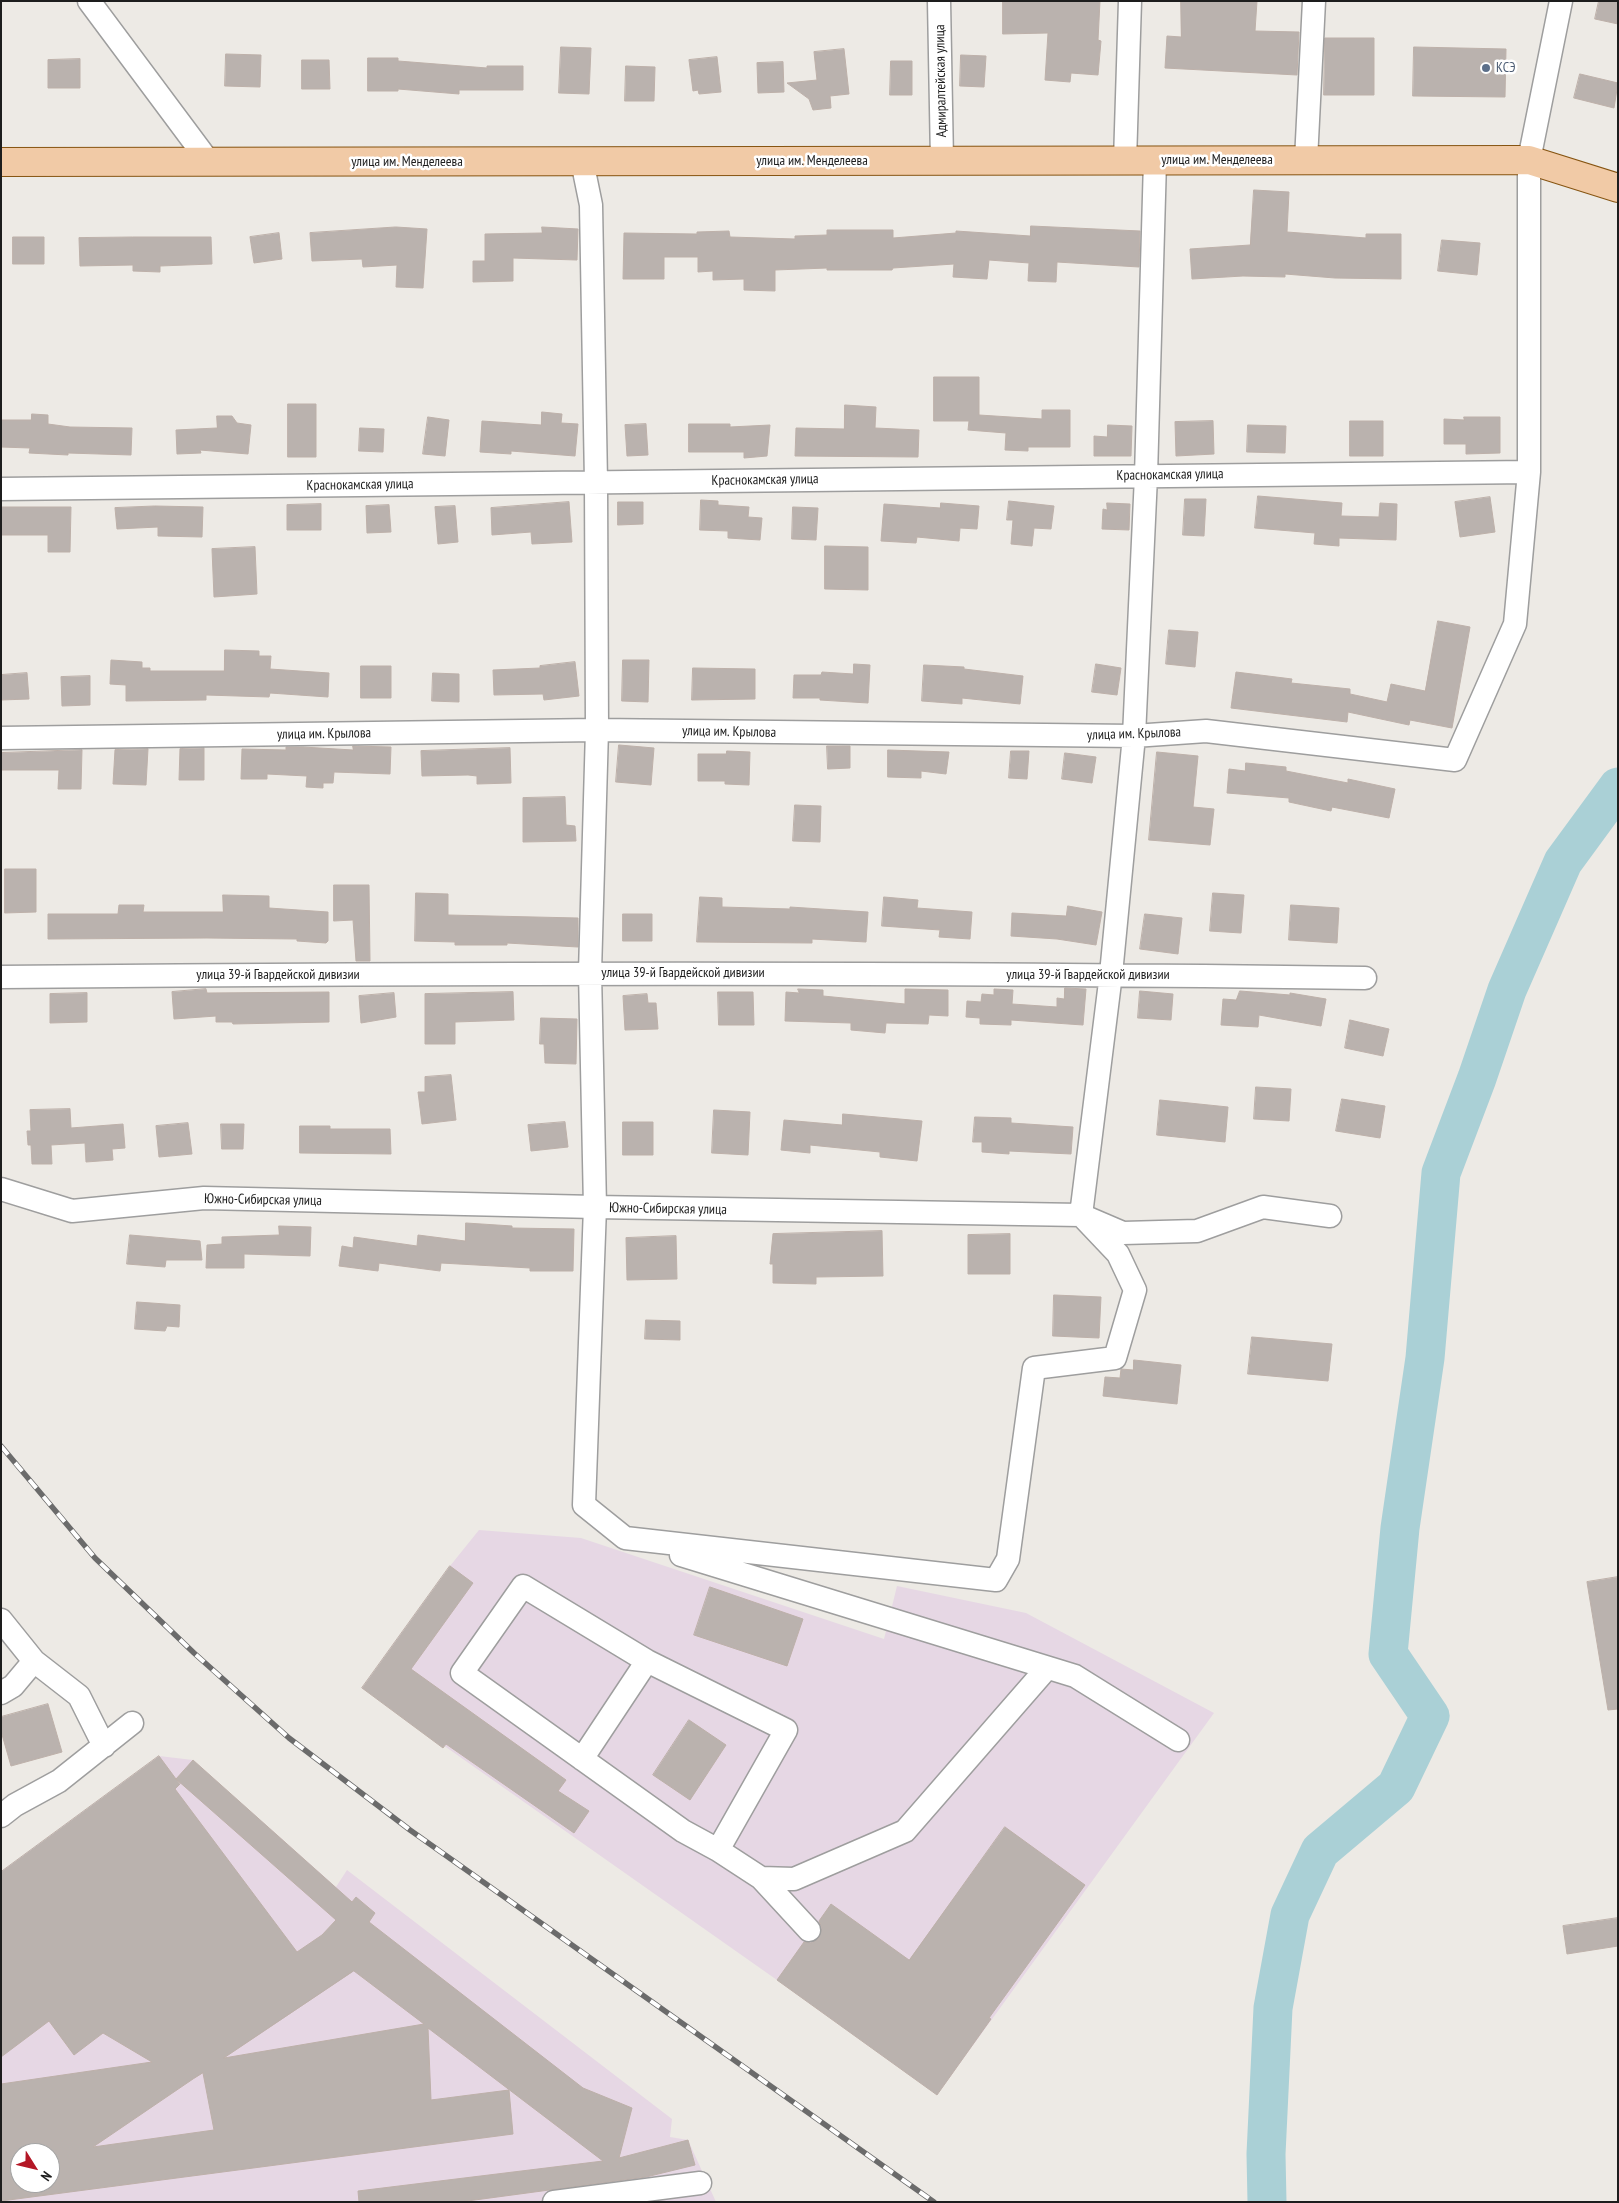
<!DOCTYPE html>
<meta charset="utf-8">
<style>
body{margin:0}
#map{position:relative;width:1619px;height:2203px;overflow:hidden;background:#edeae5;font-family:"PT Sans Narrow",sans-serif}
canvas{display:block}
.frame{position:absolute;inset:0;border:2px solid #1d1d1d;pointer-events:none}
.north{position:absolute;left:10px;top:2143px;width:50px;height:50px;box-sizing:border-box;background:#fff;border:1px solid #a5a5a5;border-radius:50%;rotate:126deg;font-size:14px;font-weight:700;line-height:20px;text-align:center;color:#1d1d1d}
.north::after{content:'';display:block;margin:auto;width:18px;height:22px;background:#b41726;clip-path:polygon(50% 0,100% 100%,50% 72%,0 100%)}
</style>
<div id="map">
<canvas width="1619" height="2203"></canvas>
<div class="frame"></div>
<div class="north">N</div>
</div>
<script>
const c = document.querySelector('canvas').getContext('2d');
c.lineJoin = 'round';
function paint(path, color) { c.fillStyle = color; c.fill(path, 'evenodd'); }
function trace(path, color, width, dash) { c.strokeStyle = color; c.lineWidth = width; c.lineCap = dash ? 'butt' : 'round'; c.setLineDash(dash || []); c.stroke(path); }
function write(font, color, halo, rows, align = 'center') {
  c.font = font + ' "PT Sans Narrow",sans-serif'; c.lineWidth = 5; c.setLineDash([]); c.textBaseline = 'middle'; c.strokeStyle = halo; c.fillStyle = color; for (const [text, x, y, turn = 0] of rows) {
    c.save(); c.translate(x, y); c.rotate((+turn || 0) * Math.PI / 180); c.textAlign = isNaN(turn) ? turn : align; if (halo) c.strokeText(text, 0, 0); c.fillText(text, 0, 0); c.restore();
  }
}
paint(new Path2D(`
 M479,1530L581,1538L884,1639L897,1586L1026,1613L1214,1713L937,2095L777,1980L362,1688L450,1566Z
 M159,1756L193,1760L336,1887L347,1870L672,2119L670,2137L688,2140L716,2202H1V1872ZM20,2153H50V2183H20Z`), '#e6d7e4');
trace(new Path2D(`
 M1267,2202L1266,2154L1273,2008L1290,1915L1320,1851L1396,1787L1430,1716L1388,1654L1400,1528L1425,1358L1441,1173L1477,1078L1507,990L1563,862L1618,787`), '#aad0d6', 39);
const building = new Path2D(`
 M1003,1H1100L1098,40L1101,41L1098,75L1071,73L1070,82L1045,80L1048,33L1003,34Z
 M1181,1H1257L1255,31L1299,32L1297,75L1165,68L1167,36L1181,37Z
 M1599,1H1618V24L1595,19Z
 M1325,38H1374V95H1324Z
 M561,47L591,48L589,94L559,93Z
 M1414,47L1506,49L1505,97L1413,96Z
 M844,49L849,94L830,96L831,108L813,110L809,99L787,83L817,80L814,52Z
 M226,54L261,55L260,87L225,86Z
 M961,55L986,56L984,87L960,86Z
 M717,57L721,92L699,94L698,90L693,91L689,60Z
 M368,58H398V61L487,68V66H523V90H459V94L398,89V91H368Z
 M80,59V88H48V60Z
 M302,60H329L330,89H302Z
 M891,61H912V95H890Z
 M783,62L784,92L758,93L757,63Z
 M626,66L655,67L654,101H625Z
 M1580,74L1618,83L1614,108L1574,98Z
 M1254,190L1289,192L1287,232L1366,238V234H1401V279L1335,278L1285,274V277L1243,276L1192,279L1190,249L1250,245Z
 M1031,226L1140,231L1139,267L1057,262L1056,282L1028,281L1029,263L989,260L987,279L953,277L954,264L893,268L892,270H827V268L775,270V291L744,290V279L713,280V271L698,272V257H664V279H623L624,233L697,234V232L729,231L730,237L795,239V236L827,235V230H893V238L956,233V231L1030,236Z
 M396,227L427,229L423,288L396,287L397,265L363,267L362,259L312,261L310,233Z
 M542,227L578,229L577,260L513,258V281L473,282V261H485V234L542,233Z
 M279,233L282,259L254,263L250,237Z
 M13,237H44V264H13Z
 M133,237H211L212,264L160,266V272L133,271V265L80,266L79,238Z
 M1442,240L1480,243L1477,275L1438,271Z
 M934,377H979V415L1042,419V410H1070V447H1028V451L1005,450L1006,433L968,430L969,421H934Z
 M288,404H316V457H288Z
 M845,405L876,407L875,428L919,430L918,457L795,456L796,428L844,429Z
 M542,412L562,414L561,423L578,424L575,456L511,451V454L480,452L482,421L541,425Z
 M32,414L48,415V424L70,427L132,428L131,455L68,453V455L29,453L30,448L1,447V420H31Z
 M217,416H232L237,423L251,425L248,454L200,450L201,453L177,454L176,430L217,428Z
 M428,417L449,420L445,456L423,454Z
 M1464,417H1500V453L1466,454V444H1444V419L1464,420Z
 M1213,421L1214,454L1176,456L1175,422Z
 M1350,421H1383V456H1350Z
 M646,424L648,455L627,456L625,425Z
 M689,424H730V427L770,425L767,456L744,458V452H689Z
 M1108,425L1132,426L1131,456H1094V436L1107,437Z
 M1248,425L1286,426L1285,453L1247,452Z
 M360,428L384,429L383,452L359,451Z
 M1258,496L1342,503L1341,516L1379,517L1380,503L1397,504L1396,540L1339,538V546L1314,544L1315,533L1255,528Z
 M1490,497L1495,532L1460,537L1455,502Z
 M1185,499H1206L1204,536L1183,535Z
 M701,500L718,501V505L749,507L748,517L762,518L760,540L728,538V531L700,530Z
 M1009,501L1054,506L1051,529L1034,528L1032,546L1011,544L1013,520H1007Z
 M569,502L572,542L532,544L531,532L492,535L491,508Z
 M618,502H643V524L618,525Z
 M941,503L979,506L977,529L960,528L959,541L917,537L916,543L881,541L884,504L940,508Z
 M1107,503L1130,504L1129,530L1102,529L1103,509L1107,510Z
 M321,504V530H287V505Z
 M389,505L391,532L367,533L366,506Z
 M155,506L203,507L202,537L158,536V527L117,529L115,508Z
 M455,506L458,542L438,544L435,507Z
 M1,507H71L70,552H48V535H1Z
 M793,507L818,508L816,540L792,539Z
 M825,546L868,547V590L825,589Z
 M255,547L257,594L214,597L212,549Z
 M1438,621L1470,627L1452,728L1410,720L1409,725L1348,712L1347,722L1231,708L1236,672L1292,679L1291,683L1350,689V694L1387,702L1391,684L1425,691Z
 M1169,630L1198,632L1195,667L1166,664Z
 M225,650L259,651V656H271L270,669L329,673L328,697L270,693L269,697L206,695V700L126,701V685L110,684L111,660L142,662V668H150V671H224Z
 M623,660H649L648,702L622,701Z
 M575,662L579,696L544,700L543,694L494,695L493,670L540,668V666Z
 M854,664L870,665L868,703L820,700V698H793L794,675H821L822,672L853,674Z
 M1096,664L1121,668L1117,695L1092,692Z
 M924,665L964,667V669L1023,676L1020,704L962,698V704L922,701Z
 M361,666H391V698H361Z
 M693,668L755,669V699L692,700Z
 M27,673L29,699L1,700V675Z
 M433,673L459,674V702L432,701Z
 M90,676V705L62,706L61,677Z
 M619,745L654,748L651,785L616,782Z
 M353,746L391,747L390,774L334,772L333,783H323V788L306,787L307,776L267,774V779H241L242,749L286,750V747H303L353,750Z
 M827,746H850V768L828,769Z
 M204,748V780H179L180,749Z
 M510,748L511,783L477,784V776L468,775L422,776L421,751Z
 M148,749L146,785L113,784L115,750Z
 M82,750L81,789H58L59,770H1V753Z
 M888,750L949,752L946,774L921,771V778L888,777Z
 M727,751L750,752L749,785L725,784V781H698V754H726Z
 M1011,751H1029L1027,779L1009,778Z
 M1157,752L1198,756L1193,807L1214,809L1210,845L1149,840Z
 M1065,753L1096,757L1092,783L1062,779Z
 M1246,763L1286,767V771L1348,783V779L1395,789L1389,818L1332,807L1331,811L1289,802V798L1227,793L1229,769L1245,771Z
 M565,797L566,825L575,826L576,841L523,842V798Z
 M795,805L821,806L820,842L793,841Z
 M5,869H36V912L5,913Z
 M334,885H369L370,961H356L353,920L334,921Z
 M416,893L448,894V915L578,918V947L507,943V945H455V942L415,941Z
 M1213,893L1244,895L1241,933L1210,931Z
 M223,895L269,896V908L328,912V941L326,943L297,941V939L207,938L48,939V914H118L119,905H144L143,912H223Z
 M700,897L722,898V907L790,909V907L868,912L866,942L812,939V943L697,942Z
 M884,897L918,900L917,908L972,912L970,939L939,937L940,930L882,926Z
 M1291,905L1339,908L1337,943L1289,940Z
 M1068,906L1102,912L1096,945L1057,939L1011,936L1012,913L1066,916Z
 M623,914H652V941H623Z
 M1145,914L1182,918L1178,954L1140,949Z
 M1065,988L1086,989L1083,1025L1011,1020V1025L980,1024V1018L966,1017L967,1001L981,1002L982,994L994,995V989L1013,990L1012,1004L1057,1007V998L1064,999Z
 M206,989L207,993L329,992V1022L233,1024L232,1022H216V1016L174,1019L172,992Z
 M798,989L823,990V996L905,1004V989L948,990V1016L929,1015L928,1024L886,1023L885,1033L851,1030V1023L785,1021L786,992L799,993Z
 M1140,991L1173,994L1171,1020L1138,1018Z
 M1240,991L1290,995V993L1326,999L1321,1026L1259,1015L1258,1027L1221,1025L1223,999L1236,1000Z
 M513,992L514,1020L455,1022V1044H425V994Z
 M718,992H753L754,1025H719Z
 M87,993V1022L50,1023V994Z
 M394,993L396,1017L361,1023L359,996Z
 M647,994L648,1003H656L658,1029L625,1030L623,996Z
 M541,1018L577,1019L576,1064L545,1063L544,1044H540Z
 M1350,1020L1389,1029L1383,1056L1345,1048Z
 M451,1075L456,1120L422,1124L418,1092H425V1077Z
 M1256,1087L1291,1089L1289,1121L1254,1119Z
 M1342,1099L1385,1106L1380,1138L1336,1131Z
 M1160,1100L1228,1107L1225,1142L1157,1135Z
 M70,1109L71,1128L123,1124L125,1148L112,1149L113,1160L86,1162L85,1143L51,1145L52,1164H32L31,1145H28L27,1131H31L30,1110Z
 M714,1110L750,1112L748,1155L712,1153Z
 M843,1114L922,1121L917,1161L880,1157V1152L810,1145V1153L781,1150L784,1120L842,1125Z
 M975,1117L1011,1118V1123L1073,1127L1071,1154L1009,1151V1154L982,1152V1142H973Z
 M565,1122L568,1147L531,1151L528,1125Z
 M623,1122H653V1155H623Z
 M188,1123L192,1154L159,1157L156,1126Z
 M221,1124H244L243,1149H222Z
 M300,1126H330V1129H390L391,1154L300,1153Z
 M466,1223L512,1226V1228L574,1229L573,1271H530V1268L441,1263L440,1271L379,1263L378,1271L339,1266L342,1246L353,1248L354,1237L417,1246L418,1235L465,1241Z
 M279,1226L311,1227L310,1256L244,1254V1268H206L207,1245L222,1244V1237L279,1235Z
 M882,1231L883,1276L816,1277V1284L773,1283V1264H770L773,1234Z
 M1010,1234V1274H968V1235Z
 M130,1235L200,1241L202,1260H166L165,1267L127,1264Z
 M676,1236L677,1279L627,1280L626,1238Z
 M1054,1295L1101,1297L1099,1338L1053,1336Z
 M137,1302L180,1305L179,1327L167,1326L165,1331L135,1329Z
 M646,1320L680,1321V1340L645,1339Z
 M1252,1337L1332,1344L1328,1381L1248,1374Z
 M1134,1360L1181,1365L1177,1404L1103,1396L1105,1377L1120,1378L1121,1369L1133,1370Z
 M450,1566L473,1583L411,1669L566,1780L558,1791L589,1811L574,1833L446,1744L443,1748L362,1688Z
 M1618,1577V1709L1608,1710L1587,1582Z
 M710,1587L803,1619L787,1666L694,1635Z
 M48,1704L62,1752L11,1766L1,1731V1717Z
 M689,1720L726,1745L690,1800L653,1775Z
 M159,1756L176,1779L193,1760L352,1902L356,1897L375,1913L369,1922L583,2088L632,2108L619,2158L688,2140L695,2165L646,2177L460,2202H359L358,2191L603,2161L428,2028L431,2100L509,2090L513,2134L1,2201V2084L152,2062L103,2033L74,2055L49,2021L1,2057V1872ZM176,1779L336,1920L322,1935L297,1952L175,1789L180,1784ZM354,1971L424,2024L224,2058ZM203,2073L214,2130L93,2147L193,2079ZM20,2153H50V2183H20Z
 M1005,1827L1085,1885L989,2018L991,2019L937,2095L777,1980L804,1942L811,1943L818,1939L822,1928L819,1921L831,1904L909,1960Z
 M1618,1918V1946L1567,1954L1563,1926Z`);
paint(building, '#bab2ae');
trace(building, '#bdb0a9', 1);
const minor = new Path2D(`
 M89,1L209,162
 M939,1L942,161
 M1306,160L1314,1
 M582,161L591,205L596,482L597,730L590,972L595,1207L584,1505L625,1538L996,1580L1008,1559L1034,1368L1115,1358L1135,1290L1118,1254L1081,1215L1111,974L1134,736L1146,476L1155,161
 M1125,161L1130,1
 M1,489L1529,472
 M1,738L597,730L1134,736L1206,731L1455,760L1515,624L1529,472V160L1561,1
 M1,977C456,973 910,972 1365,978
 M1,1189L72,1211L204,1198L595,1207L1081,1215L1123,1233L1197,1231L1263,1207L1330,1216
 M681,1555L1075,1676L1178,1740
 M1,1620L34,1661L79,1696L104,1746
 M1,1693L13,1686L34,1661
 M582,1759L647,1661
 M1,1816L15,1805L59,1781L132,1723
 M718,1850L683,1831L462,1673L523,1586L647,1661L786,1730L718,1850L761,1878L794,1879L905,1831L1047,1668
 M761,1878L809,1930
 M554,2202L700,2183`);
const major = new Path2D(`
 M1,162L1529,160L1618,188`);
trace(minor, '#9e9e9e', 25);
trace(major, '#865411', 30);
trace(minor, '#fff', 22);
trace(major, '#f1caa6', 28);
const rail = new Path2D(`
 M1,1446L95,1558L194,1653L289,1738L410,1830L934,2202`);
trace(rail, '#6b6b6b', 5.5);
trace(rail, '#fff', 4, [11]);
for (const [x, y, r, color] of [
 [1486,68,5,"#5c6f8a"]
]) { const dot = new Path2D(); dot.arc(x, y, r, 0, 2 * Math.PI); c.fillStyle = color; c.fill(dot); trace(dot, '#fff', 2); }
write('14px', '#4e5e75', '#fff', [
 ["КСЭ",1496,68]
], 'left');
write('14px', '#1d1d1d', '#fff', [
 ["Адмиралтейская улица",941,81,-91],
 ["улица им. Менделеева",1217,160],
 ["улица им. Менделеева",812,161],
 ["улица им. Менделеева",407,162],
 ["Краснокамская улица",1170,475,-1],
 ["Краснокамская улица",765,480,-1],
 ["Краснокамская улица",360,485,-1],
 ["улица им. Крылова",729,732,1],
 ["улица им. Крылова",324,734,-1],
 ["улица им. Крылова",1134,734,-2],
 ["улица 39-й Гвардейской дивизии",683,973],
 ["улица 39-й Гвардейской дивизии",278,975],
 ["улица 39-й Гвардейской дивизии",1088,975],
 ["Южно-Сибирская улица",263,1200,1],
 ["Южно-Сибирская улица",668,1209,1]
]);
</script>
